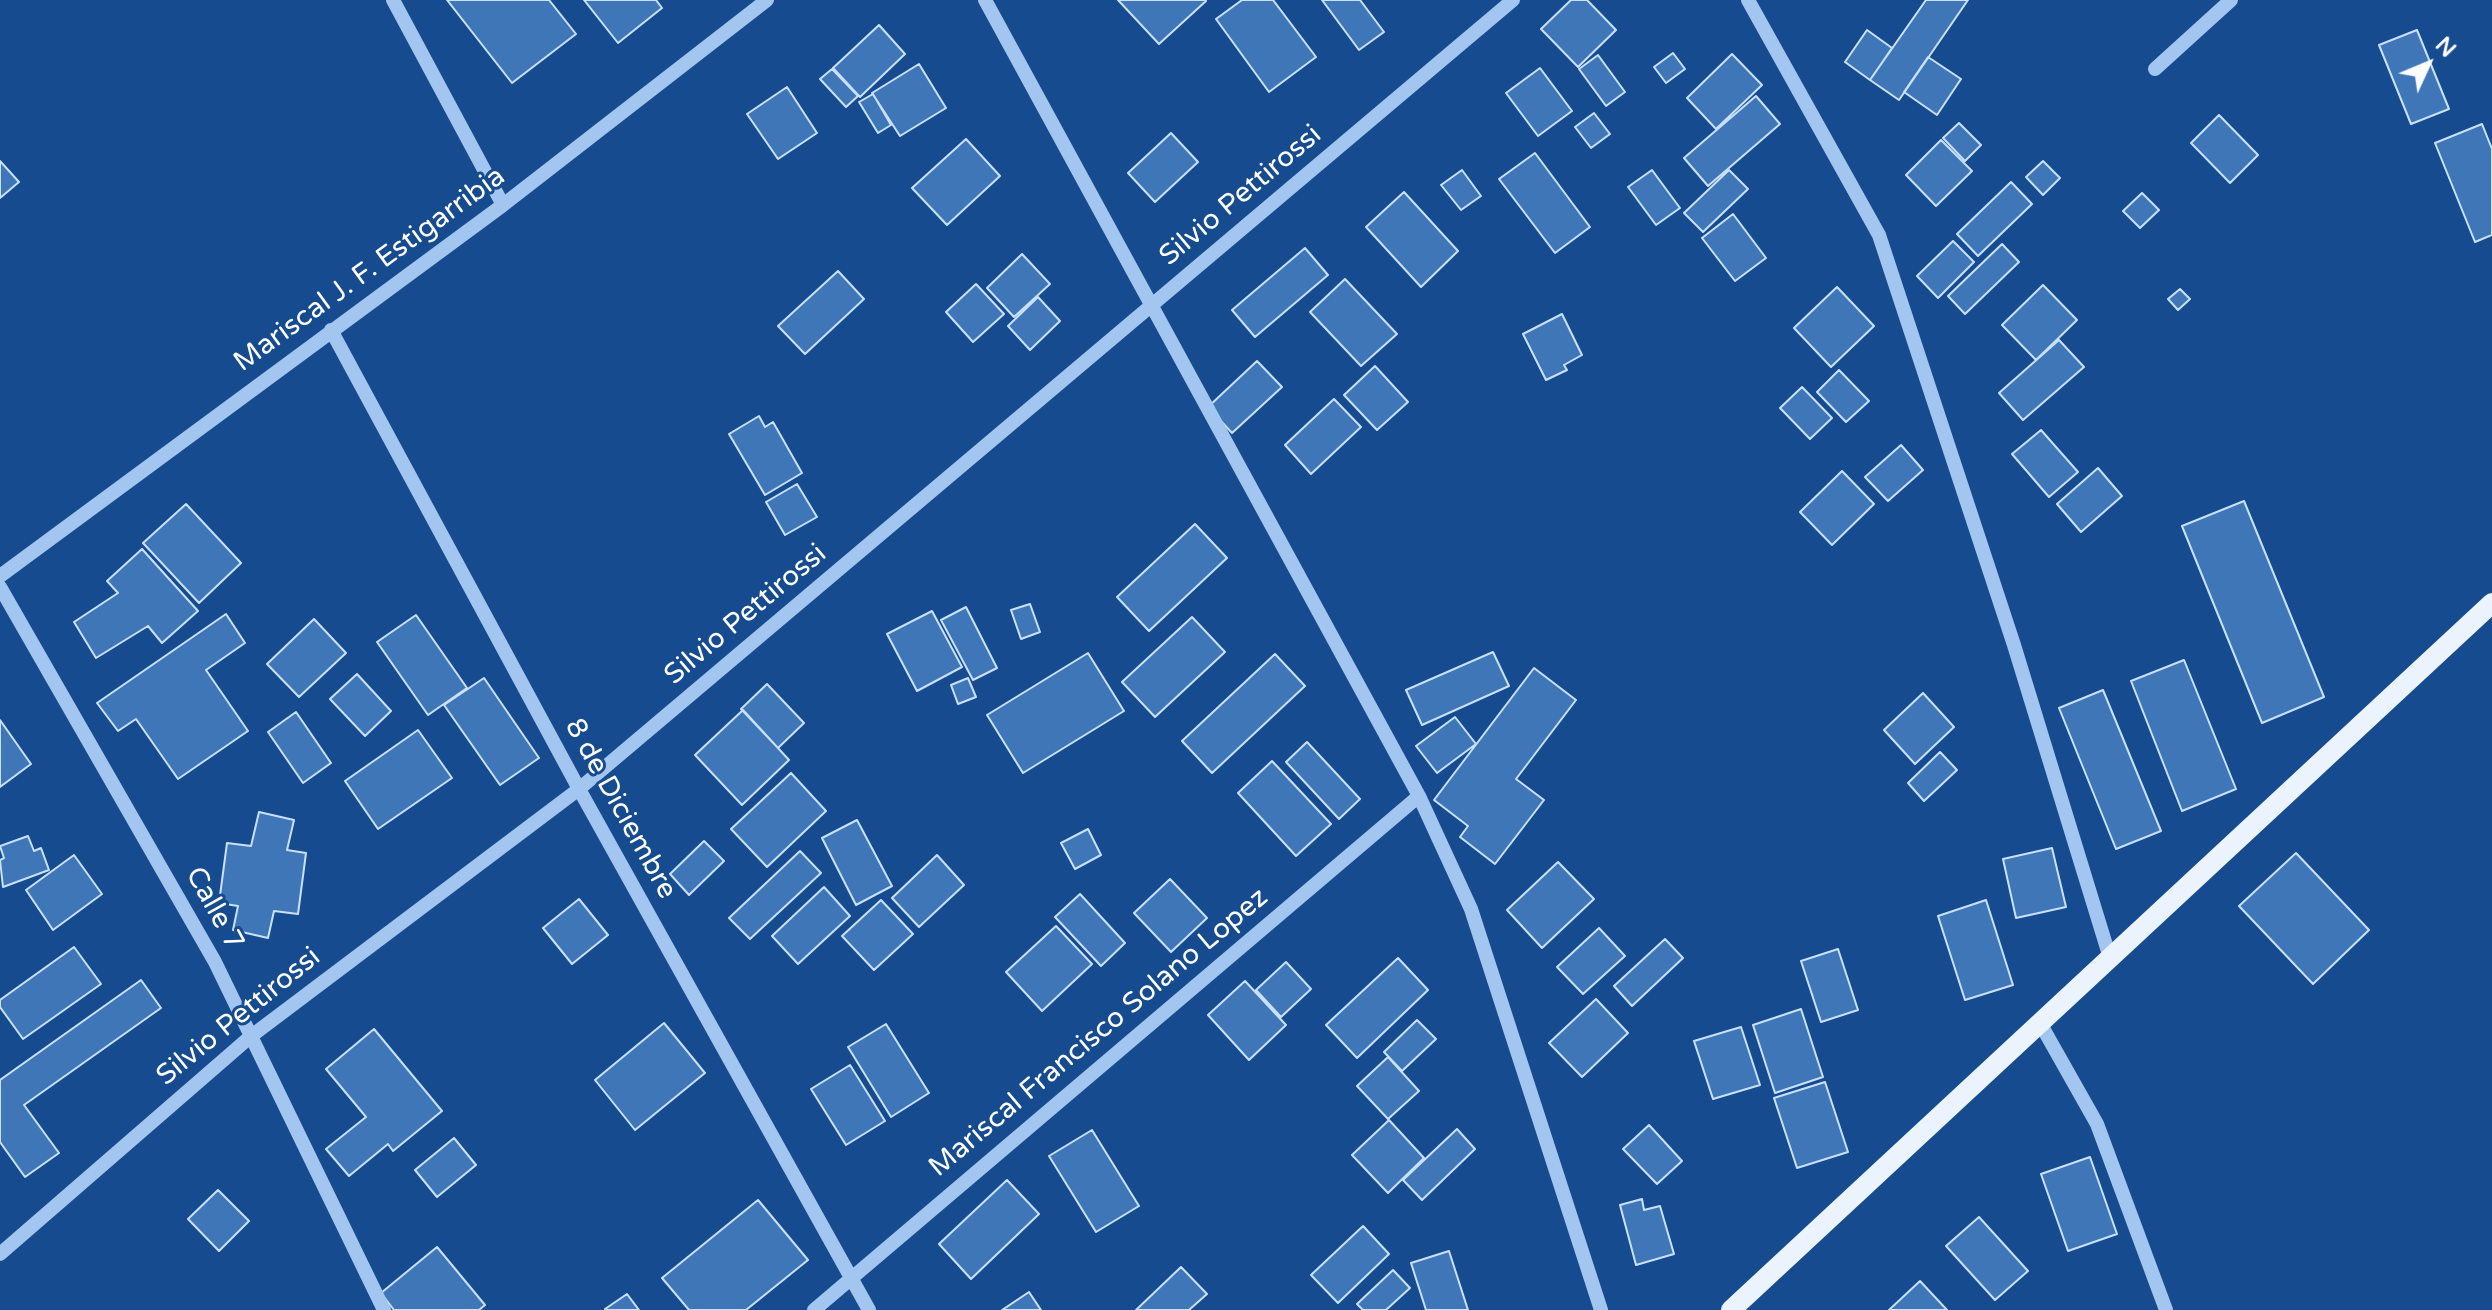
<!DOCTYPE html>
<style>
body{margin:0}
#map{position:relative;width:2492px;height:1310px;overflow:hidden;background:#164c8f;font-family:"Varela Round",sans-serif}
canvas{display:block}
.north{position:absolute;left:2388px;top:24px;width:80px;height:80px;-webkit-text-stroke:6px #164c8f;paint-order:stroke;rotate:46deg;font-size:22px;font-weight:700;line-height:32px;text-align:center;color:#fff}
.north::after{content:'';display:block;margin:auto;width:28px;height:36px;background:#fff;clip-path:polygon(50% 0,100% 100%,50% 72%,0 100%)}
</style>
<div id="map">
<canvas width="2492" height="1310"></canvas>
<div class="north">N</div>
</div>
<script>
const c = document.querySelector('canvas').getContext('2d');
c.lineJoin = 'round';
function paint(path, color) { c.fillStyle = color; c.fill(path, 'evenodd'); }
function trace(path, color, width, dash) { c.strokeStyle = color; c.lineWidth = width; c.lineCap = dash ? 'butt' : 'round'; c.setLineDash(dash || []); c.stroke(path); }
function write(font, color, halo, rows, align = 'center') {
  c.font = font + ' "Varela Round",sans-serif'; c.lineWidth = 6; c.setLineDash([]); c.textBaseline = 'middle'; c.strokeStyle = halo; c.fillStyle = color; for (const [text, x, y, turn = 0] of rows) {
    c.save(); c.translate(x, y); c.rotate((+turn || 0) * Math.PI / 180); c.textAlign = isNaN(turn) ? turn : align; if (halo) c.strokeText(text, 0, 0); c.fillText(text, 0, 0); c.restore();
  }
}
const building = new Path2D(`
 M447,0H549L576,34L512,83Z
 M584,0H656L662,8L618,43Z
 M1118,0H1205L1206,1L1159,44Z
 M1242,0H1273L1316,57L1269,92L1216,19Z
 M1322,0H1360L1384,32L1359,50Z
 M1571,0H1587L1616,30L1578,67L1541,29Z
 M1926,0H1968L1899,100L1870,80Z
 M879,25L905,54L860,97L833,68Z
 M1867,30L1892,48L1870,80L1845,62Z
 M2417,30L2449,109L2411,124L2379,45Z
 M1673,53L1685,69L1666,83L1654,67Z
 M1732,54L1762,85L1716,129L1687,98Z
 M1598,55L1625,92L1606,106L1579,69Z
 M1928,57L1961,79L1937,115L1904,92Z
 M919,64L946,108L900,136L872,93Z
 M1540,68L1572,111L1538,136L1506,93Z
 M832,69L858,96L846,107L820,79Z
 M787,87L817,133L778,159L747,114Z
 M873,94L891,125L878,133L859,102Z
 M1756,96L1780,124L1708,186L1684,158Z
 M1594,113L1610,134L1591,148L1575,127Z
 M2219,115L2258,155L2230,183L2191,143Z
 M1959,123L1981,145L1965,161L1943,138Z
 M2482,124L2492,149V235L2475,242L2435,143Z
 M1171,133L1198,162L1155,202L1128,173Z
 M966,139L1000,176L947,225L912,188Z
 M1941,140L1972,171L1936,206L1906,175Z
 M1535,153L1590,227L1555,253L1499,179Z
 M0,161L19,182L0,198Z
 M2043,161L2060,178L2043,195L2026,177Z
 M1462,170L1481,196L1461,210L1441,185Z
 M1652,170L1680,208L1656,225L1628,187Z
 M1729,170L1748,189L1703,232L1684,213Z
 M2011,182L2032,204L1978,256L1957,234Z
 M1404,192L1458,251L1421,287L1366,227Z
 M2142,193L2159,210L2140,228L2123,211Z
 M1733,214L1766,258L1735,281L1702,238Z
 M1953,241L1974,262L1938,298L1917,276Z
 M2002,244L2019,262L1965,314L1948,296Z
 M1305,248L1328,275L1255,337L1232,310Z
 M1022,254L1050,284L1014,317L987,288Z
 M838,271L864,299L805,354L778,326Z
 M1345,279L1397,334L1361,366L1310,312Z
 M976,284L1004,314L973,342L946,312Z
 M2043,285L2077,320L2036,360L2002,325Z
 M1837,287L1874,326L1831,367L1794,328Z
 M2180,289L2190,299L2178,310L2168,299Z
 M1038,297L1060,321L1030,350L1008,326Z
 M1562,314L1582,355L1564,365L1567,370L1546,380L1523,334Z
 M2059,340L2084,367L2023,420L1999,393Z
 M1257,361L1282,387L1232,433L1208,407Z
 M1375,366L1408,402L1377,430L1344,395Z
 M1839,370L1869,401L1846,422L1817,392Z
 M1802,387L1832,418L1810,439L1780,408Z
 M1334,399L1361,427L1311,474L1285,445Z
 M759,416L765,427L773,422L802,473L765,495L729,434Z
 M2041,430L2078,472L2049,497L2012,454Z
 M1901,445L1923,470L1888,501L1865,477Z
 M2098,468L2122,496L2081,532L2057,504Z
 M1842,471L1874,504L1832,545L1800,512Z
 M797,484L817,517L785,535L766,502Z
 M2244,501L2324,697L2262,723L2182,526Z
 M186,504L241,563L199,603L143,543Z
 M1195,524L1227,558L1149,631L1117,597Z
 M142,549L198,611L162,643L148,626L96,658L74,622L118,593L107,581Z
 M1030,604L1040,632L1021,639L1011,610Z
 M966,607L997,668L973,680L941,620Z
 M932,611L962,667L917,691L887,634Z
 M226,614L245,643L206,670L248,731L178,779L136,719L118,731L97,703Z
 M416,615L467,688L428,715L377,642Z
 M1192,617L1225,652L1155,717L1122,682Z
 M314,619L346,653L299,697L267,664Z
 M1493,652L1509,686L1422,725L1406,690Z
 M1088,653L1124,711L1023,773L987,715Z
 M1275,654L1305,686L1212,773L1182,741Z
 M2184,660L2236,789L2182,811L2131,681Z
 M1534,668L1576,700L1516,779L1544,800L1495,864L1460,837L1468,826L1434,800Z
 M357,674L391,711L365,736L330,699Z
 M484,678L539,758L500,785L444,705Z
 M968,678L976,697L958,704L951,685Z
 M767,684L804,723L778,748L741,709Z
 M2103,690L2161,831L2116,849L2059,708Z
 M1923,693L1954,727L1915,764L1884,730Z
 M743,710L789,760L742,805L695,755Z
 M296,712L331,763L303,783L268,732Z
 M1455,717L1476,744L1437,773L1416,746Z
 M0,720L31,764L0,787Z
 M418,730L452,778L378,829L345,781Z
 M1307,742L1360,799L1339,819L1286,762Z
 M1940,752L1957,770L1924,801L1908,783Z
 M1272,761L1331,824L1296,856L1238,793Z
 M791,773L826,811L767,867L731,829Z
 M259,812L294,820L287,850L306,853L298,914L274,911L268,938L233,930L238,906L219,903L227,843L251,846Z
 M857,820L892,886L856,905L822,838Z
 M1088,829L1101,855L1075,869L1061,843Z
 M28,836L34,851L41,848L49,870L3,887L0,860L4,858L0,846Z
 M704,841L724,861L689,895L670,874Z
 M2052,848L2066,907L2016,918L2003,859Z
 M800,851L821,873L750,939L729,918Z
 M2296,853L2369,930L2313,984L2239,906Z
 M74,855L102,894L53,930L26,890Z
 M937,855L964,885L919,927L892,898Z
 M1558,862L1594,899L1542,948L1507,910Z
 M1170,879L1207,918L1171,952L1134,913Z
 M824,887L850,916L798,964L772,936Z
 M1080,894L1125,943L1101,966L1055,917Z
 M579,899L608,935L572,964L543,928Z
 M881,900L913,934L874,970L842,936Z
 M1986,900L2013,985L1965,1000L1938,916Z
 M1056,926L1092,964L1042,1011L1006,972Z
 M1599,928L1625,956L1583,994L1557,967Z
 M1665,939L1683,958L1632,1006L1614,986Z
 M74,947L101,984L23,1039L0,1007V1000Z
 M1838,949L1858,1010L1821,1022L1801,961Z
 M1398,958L1428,990L1357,1058L1326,1025Z
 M1286,962L1311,989L1281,1017L1256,990Z
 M141,980L161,1008L24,1105L59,1153L25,1177L0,1142V1080Z
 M1245,981L1286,1025L1249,1060L1208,1015Z
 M1596,999L1628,1033L1582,1077L1549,1043Z
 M1801,1009L1823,1077L1775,1093L1753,1025Z
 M1417,1020L1436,1039L1402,1071L1384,1052Z
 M664,1023L705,1073L635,1130L595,1080Z
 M886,1024L929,1093L891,1117L848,1047Z
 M1741,1027L1760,1085L1713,1099L1694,1041Z
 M374,1029L442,1111L393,1151L388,1144L349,1176L326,1149L366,1117L326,1069Z
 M1388,1057L1419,1091L1388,1119L1357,1086Z
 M850,1065L885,1121L846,1145L811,1089Z
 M1825,1082L1848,1152L1797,1168L1774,1098Z
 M1389,1120L1424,1158L1388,1193L1352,1155Z
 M1649,1125L1682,1161L1657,1184L1623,1149Z
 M1457,1129L1475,1149L1422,1200L1403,1180Z
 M1092,1130L1139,1206L1096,1232L1049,1156Z
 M454,1138L476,1165L437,1197L415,1170Z
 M2090,1157L2117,1234L2068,1251L2041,1174Z
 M1007,1180L1039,1214L971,1279L939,1244Z
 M218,1190L249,1221L219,1251L188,1219Z
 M1642,1199L1644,1210L1660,1206L1674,1254L1636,1265L1620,1205Z
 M758,1200L808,1260L746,1310H689L662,1278Z
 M1979,1217L2028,1271L1995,1300L1946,1246Z
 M1363,1226L1389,1254L1338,1303L1311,1275Z
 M437,1247L485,1305L479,1310H394L381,1293Z
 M1449,1251L1468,1310H1426L1411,1263Z
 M1181,1267L1207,1294L1189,1310H1136Z
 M1393,1270L1410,1288L1386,1310H1363L1357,1304Z
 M1920,1281L1947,1310H1889Z
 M1029,1292L1041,1310H1002Z
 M627,1294L639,1310H605V1309Z`);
paint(building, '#3f76b8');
trace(building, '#c9e0fb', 2);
trace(new Path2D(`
 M393,0L503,205
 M985,0L1419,796L1471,909L1601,1310
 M1748,0L1879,235L2014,645L2110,958
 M2155,69L2231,0
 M331,330L579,789L869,1310
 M0,576L503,205L767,0
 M0,587L215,962L384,1310
 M2040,1023L2097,1124L2166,1310
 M0,1254L250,1037L579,789L1513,0
 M814,1310L1419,796`), '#a3c6f0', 14);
trace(new Path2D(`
 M1731,1310L2492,603`), '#ebf3ff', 20);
write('28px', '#fff', '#164c8f', [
 ["Silvio Pettirossi",1241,196,-40],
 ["Mariscal J. F. Estigarribia",370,270,-36],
 ["Silvio Pettirossi",746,615,-40],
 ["8 de Diciembre",620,809,61],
 ["Calle 7",214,909,61],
 ["Silvio Pettirossi",239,1017,-39],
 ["Mariscal Francisco Solano Lopez",1099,1033,-40]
]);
</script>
